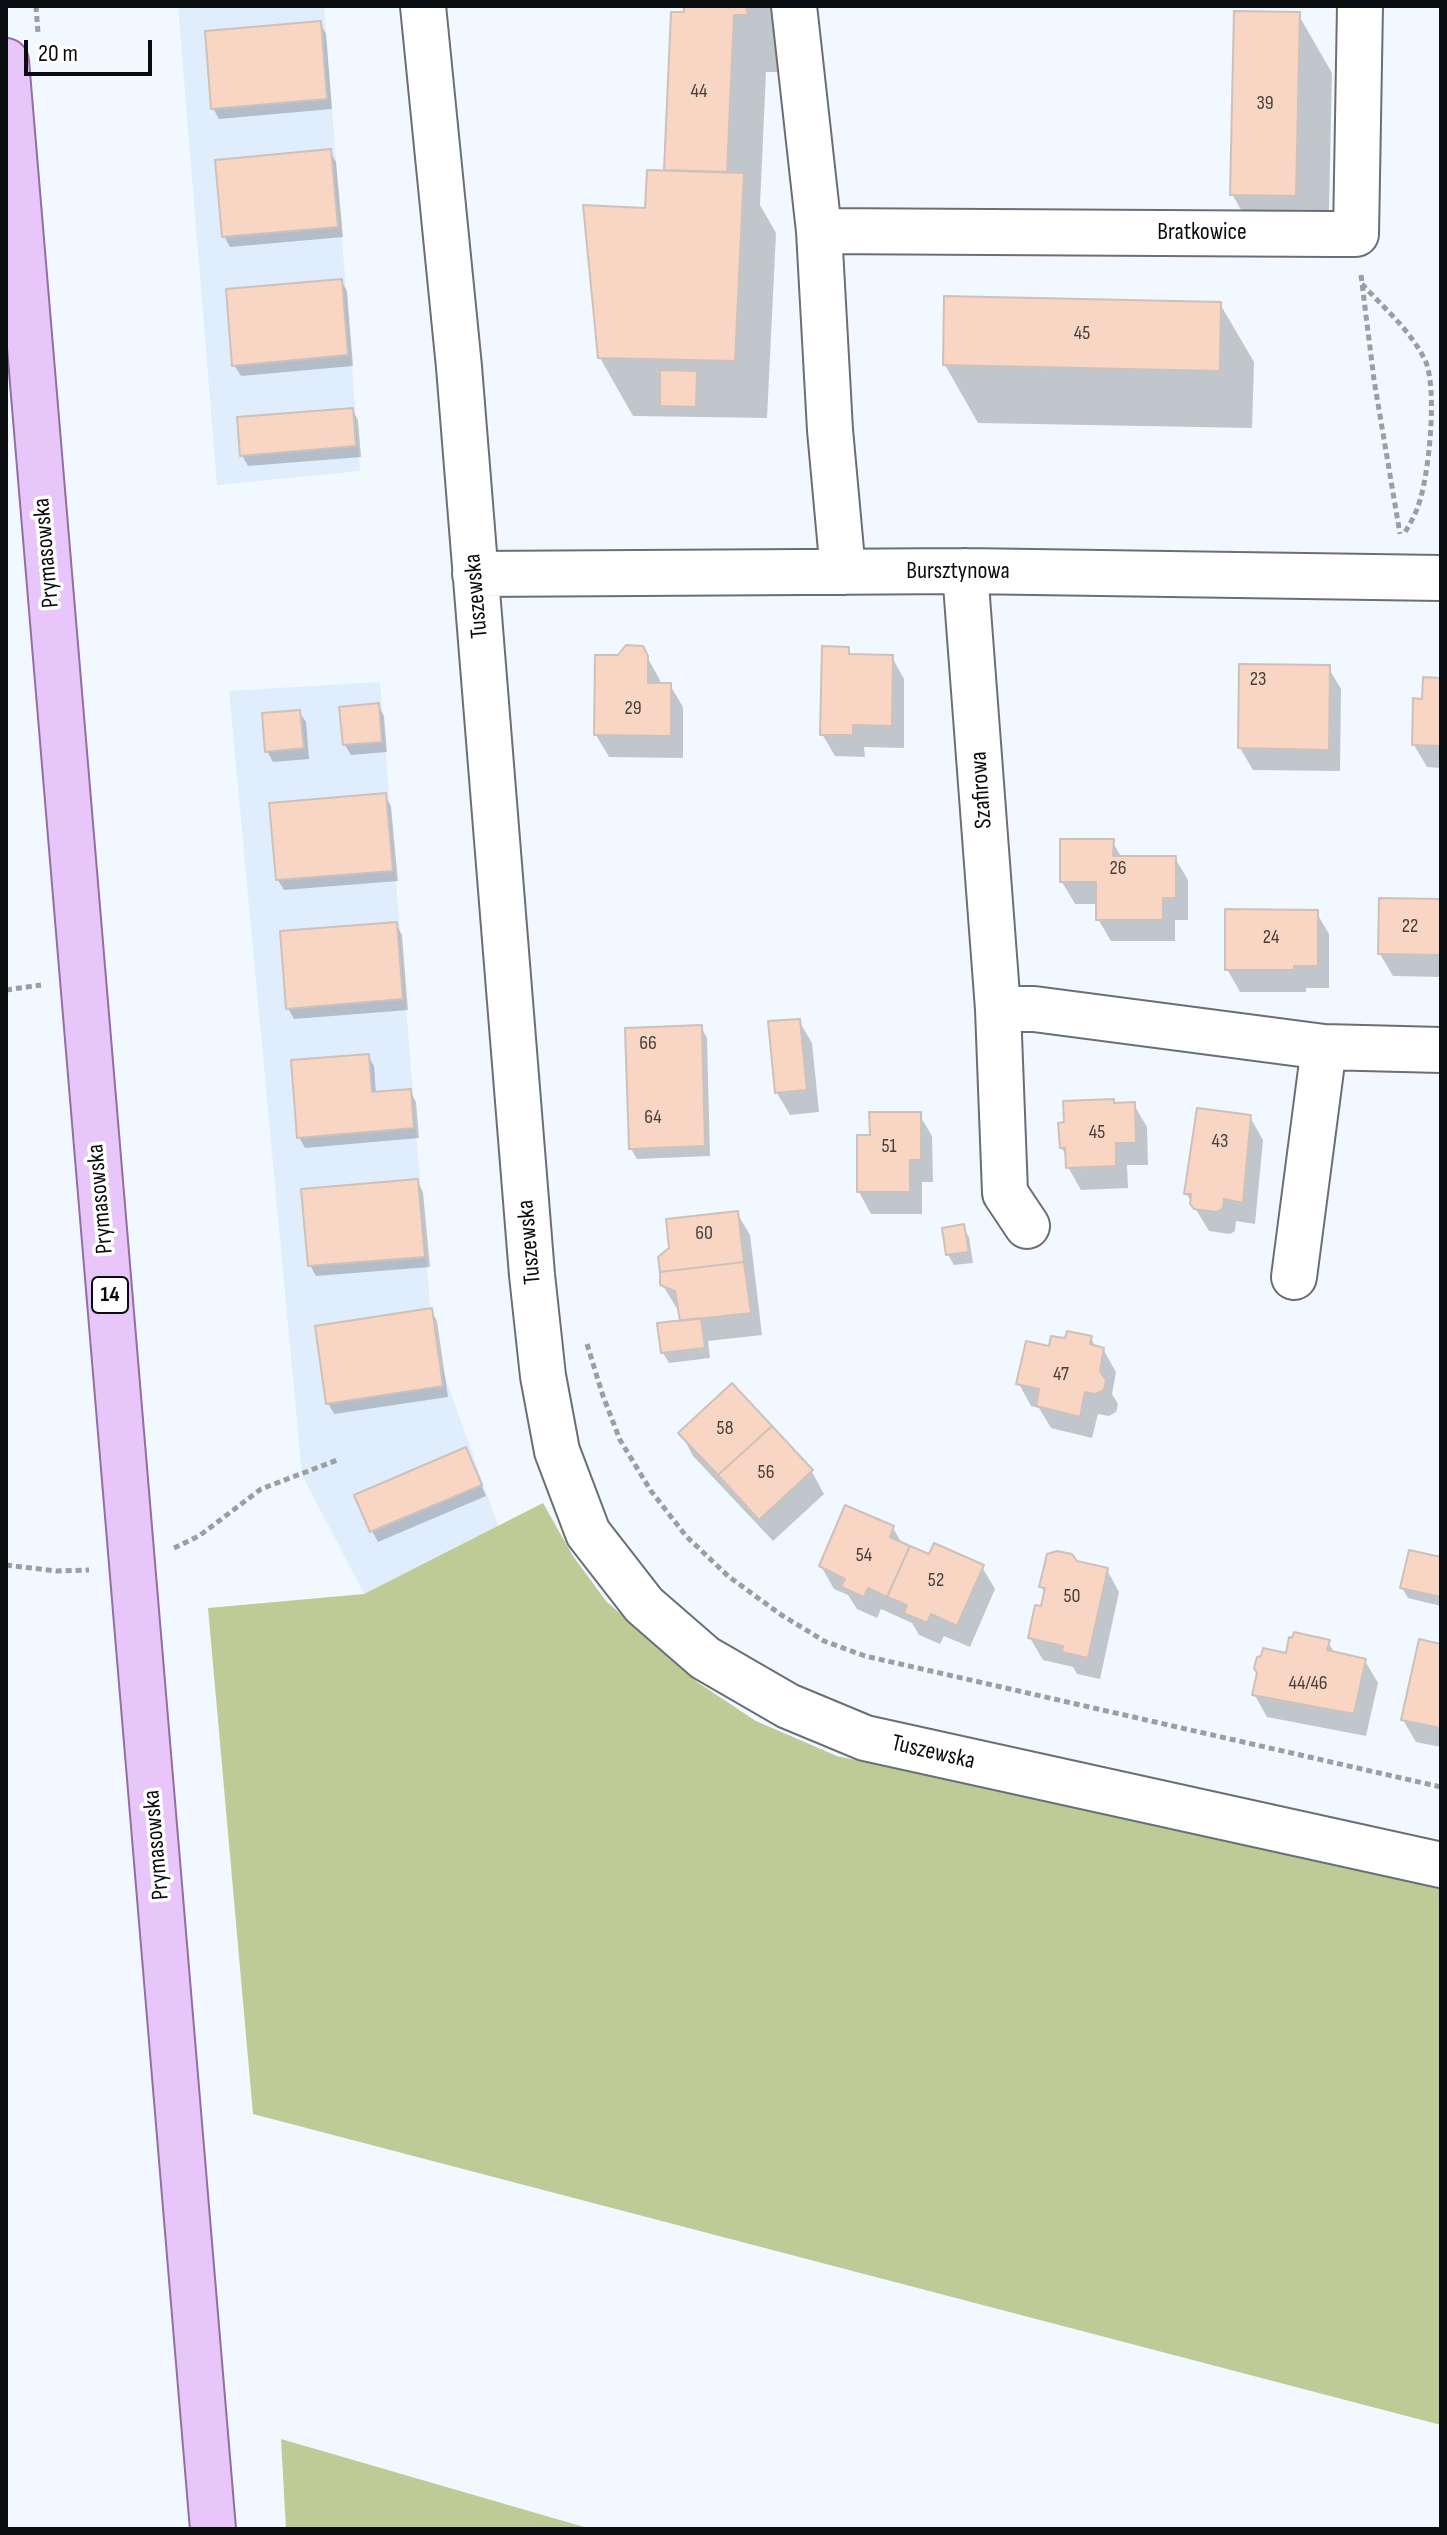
<!DOCTYPE html>
<style>
body{margin:0}
#map{position:relative;width:1447px;height:2535px;overflow:hidden;background:#f1f8ff;font-family:"Sofia Sans Condensed",sans-serif}
canvas{display:block}
.frame{position:absolute;inset:0;border:8px solid #0a0d0f;pointer-events:none}
.scale{position:absolute;left:24px;top:40px;width:128px;height:36px;box-sizing:border-box;border:4px solid #0a0d0f;border-top:0;padding-left:10px;font-size:24px;line-height:28px;white-space:nowrap;color:#0a0d0f;-webkit-text-stroke:6px #fff;paint-order:stroke}
</style>
<div id="map">
<canvas width="1447" height="2535"></canvas>
<div class="frame"></div>
<div class="scale">20 m</div>
</div>
<script>
const c = document.querySelector('canvas').getContext('2d');
c.lineJoin = 'round';
function paint(path, color) { c.fillStyle = color; c.fill(path, 'evenodd'); }
function trace(path, color, width, dash) { c.strokeStyle = color; c.lineWidth = width; c.lineCap = dash ? 'butt' : 'round'; c.setLineDash(dash || []); c.stroke(path); }
function write(font, color, halo, rows, align = 'center') {
  c.font = font + ' "Sofia Sans Condensed",sans-serif'; c.lineWidth = 7; c.setLineDash([]); c.textBaseline = 'middle'; c.strokeStyle = halo; c.fillStyle = color; for (const [text, x, y, turn = 0] of rows) {
    c.save(); c.translate(x, y); c.rotate((+turn || 0) * Math.PI / 180); c.textAlign = isNaN(turn) ? turn : align; if (halo) c.strokeText(text, 0, 0); c.fillText(text, 0, 0); c.restore();
  }
}
paint(new Path2D(`
 M178,6H324L360,471L217,485Z
 M380,682L433,1343L499,1528L364,1594L302,1475L229,691Z`), '#e0edfc');
paint(new Path2D(`
 M543,1503L573,1556L606,1601L697,1682L756,1721L837,1756L1441,1887V2425L253,2114L208,1608L364,1594Z
 M281,2439L591,2529H286Z`), '#becb96');
paint(new Path2D(`
 M686,6H782L779,72H766L760,205L776,233L767,418L633,416L600,358L647,210L665,172L672,14L686,15Z
 M1298,14L1332,73L1328,254L1265,252L1232,194Z
 M320,23L326,34L332,109L219,119L213,108Z
 M330,152L336,162L343,237L230,247L224,236Z
 M341,281L347,291L353,366L241,376L234,365Z
 M1220,304L1254,362L1252,428L978,423L945,365Z
 M352,410L358,420L361,457L248,466L242,455Z
 M642,648L660,680V685H670L683,707V758L609,757L596,735L620,657Z
 M847,649L852,656L892,657L904,679V748L864,747L865,757L835,756L822,734Z
 M1328,667L1341,689L1340,771L1253,770L1240,748Z
 M1441,680V768L1427,767L1414,745L1424,701Z
 M378,705L384,716L387,752L351,755L345,745Z
 M299,712L306,722L309,759L273,762L267,751Z
 M385,796L391,806L398,881L284,890L278,880Z
 M1112,841L1122,858H1175L1188,880V920H1175V941H1111L1098,919V904H1075L1062,882Z
 M1441,901V977L1393,976L1380,954Z
 M1316,912L1329,934V988H1306V992H1240L1227,969Z
 M396,924L402,935L408,1010L294,1019L288,1008Z
 M799,1021L812,1043L819,1112L790,1115L777,1093Z
 M701,1027L707,1038L710,1156L637,1159L631,1149Z
 M368,1056L374,1066L376,1094L410,1091L416,1102L419,1138L305,1148L299,1137Z
 M1113,1101L1115,1105H1134L1147,1127L1148,1165H1127L1128,1188L1081,1190L1068,1167L1067,1158L1062,1148Z
 M919,1114L932,1136L933,1182H922V1214H871L859,1192L872,1137Z
 M1250,1117L1263,1140L1255,1224L1236,1221L1235,1231L1230,1234L1209,1231L1186,1193Z
 M417,1181L423,1192L430,1267L316,1276L310,1265Z
 M737,1213L750,1235L762,1335L708,1341L710,1358L669,1363L663,1353L659,1324L682,1322L680,1309L676,1307L662,1284Z
 M963,1227L969,1237L973,1263L954,1265L948,1255Z
 M431,1310L437,1321L448,1397L334,1414L328,1403Z
 M1091,1338L1096,1348L1103,1349L1116,1372L1112,1394L1118,1404L1116,1412L1109,1416L1098,1414L1092,1438L1051,1428L1039,1408L1031,1406L1019,1384L1050,1349L1066,1341Z
 M732,1386L812,1472L824,1494L773,1541L693,1456L681,1433Z
 M471,1460L486,1496L378,1542L372,1531Z
 M893,1528L903,1545L930,1557L982,1567L995,1589L970,1647L944,1636L940,1644L919,1635L912,1623L881,1609L877,1618L857,1609L848,1595L834,1589L821,1566Z
 M1441,1559V1606L1408,1598L1402,1588Z
 M1076,1563L1107,1570L1119,1592L1100,1679L1077,1674L1073,1667L1043,1660L1030,1638L1043,1608L1046,1594L1041,1587Z
 M1328,1642L1335,1654L1365,1661L1378,1683L1366,1736L1267,1717L1254,1694L1287,1656Z
 M1441,1646V1747L1416,1742L1403,1720Z`), '#0003');
const building = new Path2D(`
 M684,6H747V15H734L727,172L664,170L671,12H684Z
 M1234,11L1300,12L1296,196L1230,195Z
 M321,21L327,99L211,109L205,31Z
 M331,149L338,227L222,237L215,160Z
 M647,170L744,173L735,361L598,358L583,205L645,208Z
 M342,279L348,355L232,366L226,289Z
 M944,296L1221,302L1220,371L943,365Z
 M660,370L697,371L696,407L660,406Z
 M353,408L356,446L240,456L237,417Z
 M626,645L643,646L648,656V683H671V736L594,735L595,655H618Z
 M822,646L849,647V654L893,655L892,726L853,725V735H820Z
 M1239,664L1330,665L1329,750L1238,748Z
 M1423,677L1441,678V746L1412,745L1413,698L1422,699Z
 M379,703L382,742L343,745L339,707Z
 M300,710L304,748L265,752L262,713Z
 M386,793L393,871L276,880L269,803Z
 M1060,839H1114L1113,856H1176V898H1163V920H1096V882H1060Z
 M1379,898L1441,899V955L1378,954Z
 M1225,909L1318,910V966H1294V970H1225Z
 M397,922L403,999L286,1009L280,931Z
 M800,1019L807,1090L775,1093L768,1021Z
 M702,1025L705,1146L629,1149L625,1028Z
 M369,1054L372,1092L411,1089L414,1128L297,1138L291,1060Z
 M1114,1099V1103L1135,1102L1136,1143H1116V1166L1066,1168L1065,1148H1060L1058,1123L1064,1122L1063,1101Z
 M1197,1108L1251,1115L1243,1203L1224,1199L1223,1209L1216,1212L1194,1209L1190,1204L1191,1194H1184Z
 M869,1112H921V1160H910V1192H857V1135H870Z
 M418,1179L425,1257L308,1266L301,1189Z
 M738,1211L744,1262L660,1272L658,1257L669,1248L666,1219Z
 M964,1224L969,1252L946,1255L942,1228Z
 M744,1262L751,1313L680,1321L675,1291L660,1285V1272Z
 M432,1308L443,1386L326,1404L315,1326Z
 M701,1318L705,1348L661,1353L657,1323Z
 M1067,1331L1092,1336L1090,1344L1104,1348L1100,1371L1106,1380L1104,1390L1095,1394L1085,1392L1080,1417L1036,1406L1039,1389L1016,1384L1026,1341L1049,1346L1051,1336L1065,1338Z
 M732,1383L772,1426L718,1475L678,1433Z
 M772,1426L813,1470L759,1520L718,1475Z
 M466,1447L482,1485L370,1532L354,1495Z
 M845,1505L894,1526L890,1537L910,1546L887,1597L868,1588L864,1597L841,1587L845,1579L819,1566Z
 M934,1543L984,1565L957,1626L931,1614L927,1623L904,1613L907,1605L887,1597L910,1546L929,1554Z
 M1409,1550L1441,1557V1597L1400,1588Z
 M1057,1551L1072,1554L1077,1561L1108,1568L1088,1658L1062,1652L1063,1646L1028,1638L1035,1605L1041,1606L1045,1588L1039,1587L1047,1554Z
 M1294,1632L1330,1640L1327,1650L1366,1659L1354,1714L1252,1695L1257,1673L1254,1668L1257,1657L1261,1656L1263,1648L1286,1653L1289,1637L1292,1638Z
 M1419,1639L1441,1644V1728L1401,1720Z`);
paint(building, '#f9d5c4');
trace(building, '#cdc1bc', 2);
const minor = new Path2D(`
 M423,6L459,367L532,1275L543,1376L557,1451L588,1533L644,1605L705,1658L788,1706L865,1738L1441,1865
 M794,6L819,231L1332,234H1356L1360,6
 M819,231L830,430L843,572
 M965,571L998,1009H1034L1324,1047L1441,1050
 M475,574L965,571L1441,578
 M998,1009L1005,1193L1027,1226
 M1294,1277L1324,1047`);
const major = new Path2D(`
 M6,61L213,2529`);
trace(minor, '#696f77', 48);
trace(major, '#926da6', 48);
trace(new Path2D(`
 M36,6L38,33
 M1361,275L1374,380L1400,534
 M1362,284C1383,307 1411,331 1425,360C1438,387 1429,478 1418,506C1415,516 1409,525 1404,534
 M6,990L41,985
 M587,1344L603,1396L620,1440L651,1491L686,1536L728,1576L780,1614L824,1641L865,1656L1441,1787
 M174,1548L199,1536L261,1489L340,1459
 M6,1565L56,1571L89,1570`), '#9a9fa4', 5, [6, 4]);
trace(minor, '#fff', 44);
trace(major, '#e9c6fa', 44);
write('20px', '#463f3c', null, [
 ["44",699,92],
 ["39",1265,104],
 ["45",1082,334],
 ["23",1258,680],
 ["29",633,709],
 ["26",1118,869],
 ["22",1410,927],
 ["24",1271,938],
 ["66",648,1044],
 ["64",653,1118],
 ["45",1097,1133],
 ["43",1220,1142],
 ["51",889,1147],
 ["60",704,1234],
 ["47",1061,1375],
 ["58",725,1429],
 ["56",766,1473],
 ["54",864,1556],
 ["52",936,1581],
 ["50",1072,1597],
 ["44/46",1308,1684]
]);
for (const [x, y, w] of [
 [110,1295,36]
]) { const box = new Path2D(); box.roundRect(x - w / 2, y - 18, w, 36, 6); c.fillStyle = '#fff'; c.fill(box); trace(box, '#0a0d0f', 2); }
write('bold 22px', '#0a0d0f', null, [
 ["14",110,1295]
]);
write('24px', '#0a0d0f', '#fff', [
 ["Bratkowice",1202,233],
 ["Prymasowska",47,553,-95],
 ["Bursztynowa",958,572],
 ["Tuszewska",477,596,-95],
 ["Szafirowa",982,790,-94],
 ["Prymasowska",101,1199,-95],
 ["Tuszewska",530,1242,-95],
 ["Tuszewska",933,1753,13],
 ["Prymasowska",157,1845,-95]
]);
</script>
